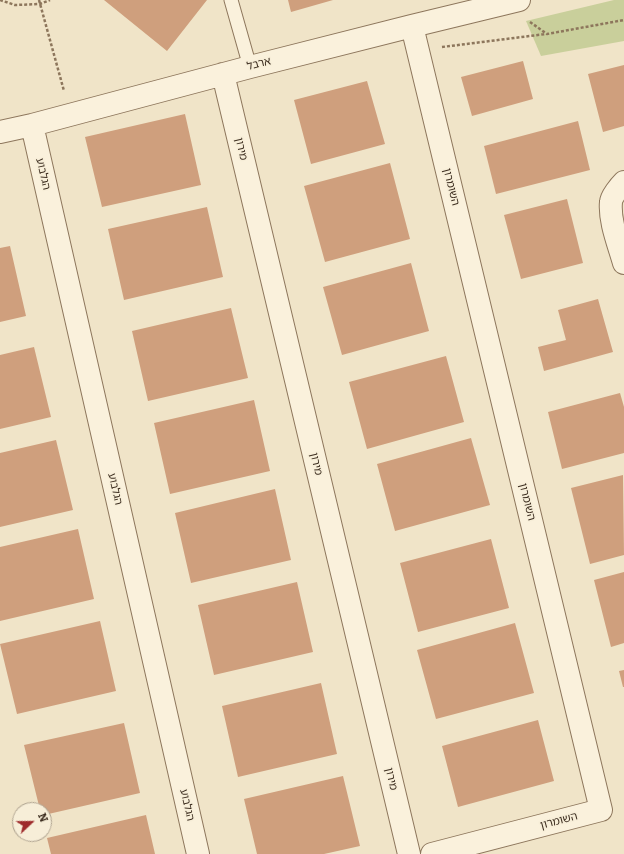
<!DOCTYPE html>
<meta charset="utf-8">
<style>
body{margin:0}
#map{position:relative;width:624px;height:854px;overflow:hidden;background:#f0e4c8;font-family:Bitter,serif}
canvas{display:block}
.north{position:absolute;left:12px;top:802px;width:40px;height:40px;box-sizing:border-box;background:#f7eed8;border:1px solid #ada18e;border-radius:50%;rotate:68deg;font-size:11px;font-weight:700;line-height:16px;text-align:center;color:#3d2e20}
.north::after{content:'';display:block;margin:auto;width:14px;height:18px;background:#9e2a2b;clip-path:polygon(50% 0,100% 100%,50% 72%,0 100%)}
</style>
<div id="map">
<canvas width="624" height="854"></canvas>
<div class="north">N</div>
</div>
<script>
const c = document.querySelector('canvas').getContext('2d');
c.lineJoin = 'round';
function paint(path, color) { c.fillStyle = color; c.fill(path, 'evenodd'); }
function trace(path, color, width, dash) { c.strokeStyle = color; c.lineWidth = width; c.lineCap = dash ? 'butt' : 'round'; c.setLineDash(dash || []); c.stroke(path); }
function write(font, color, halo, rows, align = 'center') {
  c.font = font + ' Bitter,"Noto Sans Hebrew",serif'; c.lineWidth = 3; c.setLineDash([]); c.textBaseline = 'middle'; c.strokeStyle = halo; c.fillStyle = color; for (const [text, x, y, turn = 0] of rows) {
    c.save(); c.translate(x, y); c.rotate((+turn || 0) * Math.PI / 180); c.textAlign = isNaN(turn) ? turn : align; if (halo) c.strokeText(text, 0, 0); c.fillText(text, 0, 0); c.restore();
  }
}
paint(new Path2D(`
 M614,0H624V41L541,56L526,21Z`), '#c9cf9b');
paint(new Path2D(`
 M104,0H207L167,51Z
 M288,0H333L291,12Z
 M523,61L533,99L472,116L461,77Z
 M624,65V126L603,132L588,74Z
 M367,81L385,144L311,164L294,100Z
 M185,114L201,185L102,207L85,137Z
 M578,121L590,170L496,194L484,146Z
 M390,163L410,239L325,262L304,186Z
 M567,199L583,263L521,279L504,215Z
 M207,207L223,277L124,300L108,229Z
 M10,246L26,316L0,322V248Z
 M411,263L429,331L342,355L323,287Z
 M598,299L613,352L544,371L538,347L566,340L558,310Z
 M231,308L248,378L148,401L132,331Z
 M34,347L51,417L0,429V355Z
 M446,356L464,422L367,449L349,382Z
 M620,393L624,407V453L562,469L548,412Z
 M254,400L270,471L170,494L154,423Z
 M471,438L490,505L395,531L377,464Z
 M56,440L73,510L0,527V453Z
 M623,475L624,555L590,564L571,488Z
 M275,489L291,560L191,583L175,513Z
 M78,529L94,599L0,621V547Z
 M491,539L509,608L418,632L400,563Z
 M624,572V643L611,647L594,580Z
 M297,582L313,652L214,675L198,605Z
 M100,621L116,691L17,714L0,644Z
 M515,623L534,693L436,719L417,650Z
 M624,670V687H623L619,671Z
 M321,683L337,754L238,777L222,706Z
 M538,720L554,781L458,807L442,746Z
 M124,723L140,793L44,815V810H40L24,745Z
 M343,776L360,846L324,854H257L244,799Z
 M146,815L155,854H51L47,838Z`), '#cf9f7d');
const service = new Path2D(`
 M231,0L250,67`);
const minor = new Path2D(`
 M412,26L601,810L432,854
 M223,74L409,854
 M32,125L198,854
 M0,132L32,125L250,67L412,26L519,0
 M624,182C620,186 611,197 611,202C609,221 619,245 624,263`);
trace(service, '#8d765c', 15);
trace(minor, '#8d765c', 24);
trace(new Path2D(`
 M0,0L15,5L40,4L50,0
 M39,0L64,91
 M530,22L547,34L624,20
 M442,47L546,34`), '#8d765c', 2.5, [3, 2]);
trace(service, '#faf1dc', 13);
trace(minor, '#faf1dc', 22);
write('11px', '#3d2e20', '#f7eed8', [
 ["ארבל",259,64,-14],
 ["מירון",241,149,77],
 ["הגלבוע",43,174,77],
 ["השומרון",451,187,76],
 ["מירון",316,464,77],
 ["הגלבוע",115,489,77],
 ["השומרון",527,502,76],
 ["מירון",391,779,77],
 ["הגלבוע",187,805,77],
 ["השומרון",559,821,-15]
]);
</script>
